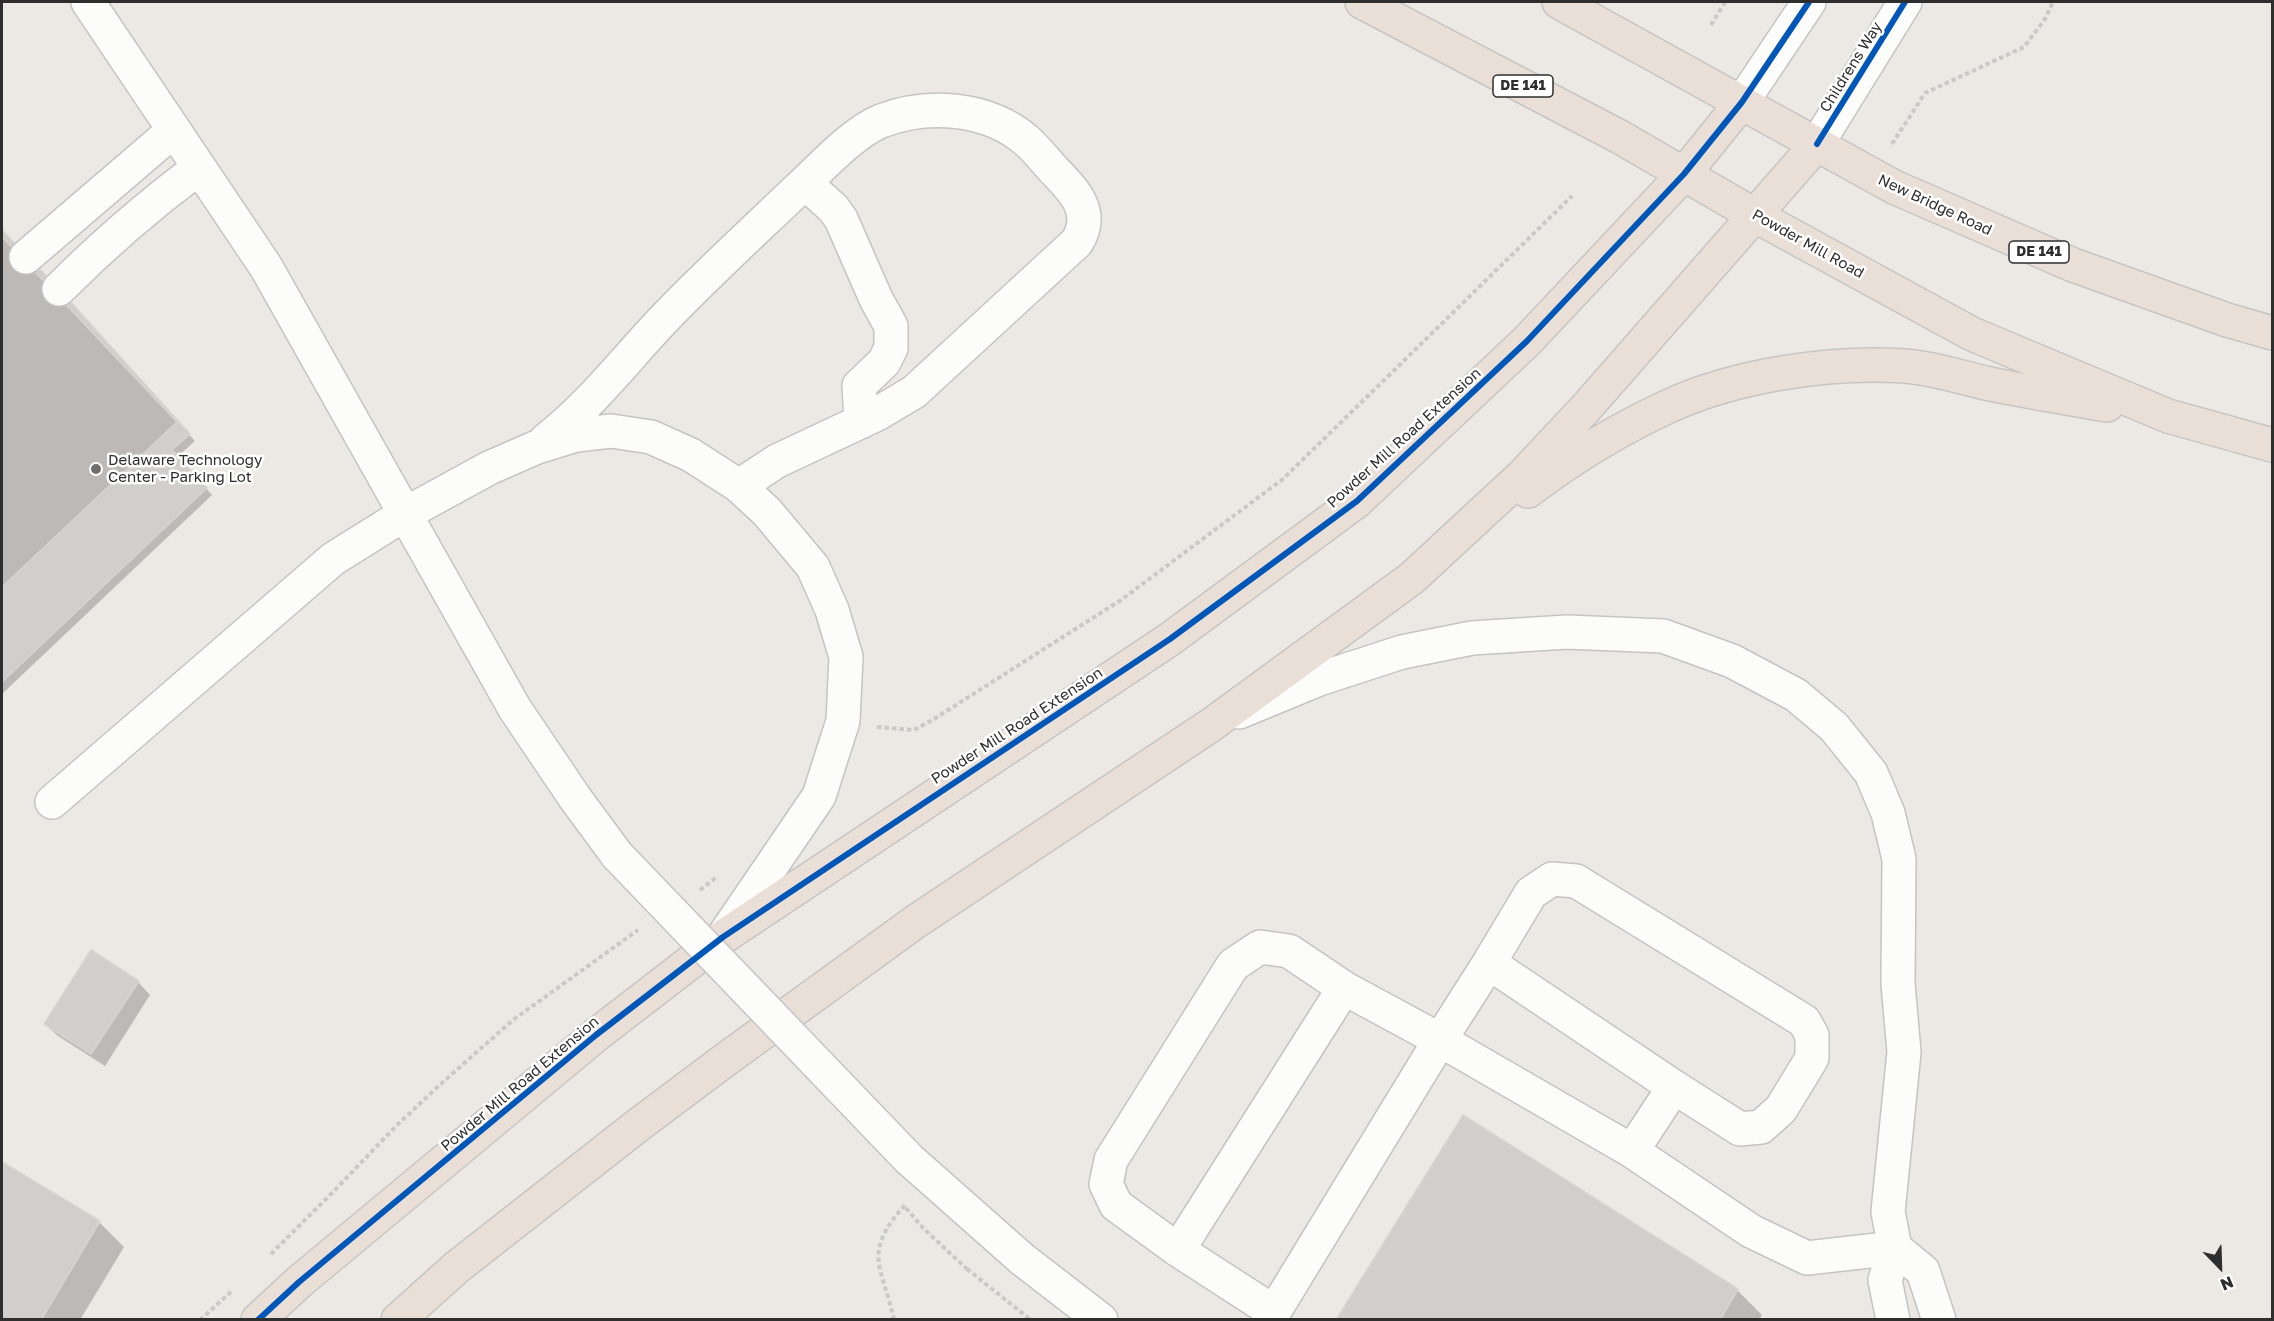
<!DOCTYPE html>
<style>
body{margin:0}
#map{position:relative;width:2274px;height:1321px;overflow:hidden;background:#ece8e4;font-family:"Golos Text",sans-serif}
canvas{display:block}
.frame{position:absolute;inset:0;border:3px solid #2e2e2e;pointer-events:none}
.north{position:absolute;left:2190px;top:1237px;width:60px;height:60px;-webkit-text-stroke:4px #fff;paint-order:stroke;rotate:157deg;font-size:16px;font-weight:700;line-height:24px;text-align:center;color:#2e2e2e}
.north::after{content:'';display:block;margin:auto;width:21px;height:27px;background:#2e2e2e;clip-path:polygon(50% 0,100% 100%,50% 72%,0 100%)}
</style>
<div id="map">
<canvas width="2274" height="1321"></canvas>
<div class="frame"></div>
<div class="north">N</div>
</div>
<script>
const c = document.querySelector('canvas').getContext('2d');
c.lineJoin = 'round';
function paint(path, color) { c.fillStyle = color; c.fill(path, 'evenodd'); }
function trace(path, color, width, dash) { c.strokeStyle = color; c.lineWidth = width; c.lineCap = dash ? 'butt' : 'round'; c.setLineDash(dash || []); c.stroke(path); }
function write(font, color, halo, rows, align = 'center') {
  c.font = font + ' "Golos Text",sans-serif'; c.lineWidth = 5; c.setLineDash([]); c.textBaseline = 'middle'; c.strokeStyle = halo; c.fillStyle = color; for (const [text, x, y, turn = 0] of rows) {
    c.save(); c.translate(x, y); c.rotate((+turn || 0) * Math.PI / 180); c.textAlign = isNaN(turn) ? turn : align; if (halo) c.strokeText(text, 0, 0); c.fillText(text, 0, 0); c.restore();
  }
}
paint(new Path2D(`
 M2,231L195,441L177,457L212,495L2,694Z
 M138,982L150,995L105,1066L58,1036L45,1024Z
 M2,1164L99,1222L124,1247L80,1320H2Z
 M1737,1290L1762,1315L1759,1320H1338Z`), '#0003');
const building = new Path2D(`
 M2,230L59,289L190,434L172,450L207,488L2,682Z
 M2,237L177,422L2,587Z
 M91,950L139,981L91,1054L44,1024Z
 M1463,1115L1738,1289L1720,1320H1336Z
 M2,1162L100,1221L41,1320H2Z`);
paint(building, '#d1cecb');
trace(building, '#d7d4d0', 1.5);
const minor = new Path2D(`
 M88,2L266,267L515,709L575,798L617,855
 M1742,102L1809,2
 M1817,144L1905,2
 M805,183L833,208L841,219L876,299L891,326V348L884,362L859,386L861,422
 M26,257L173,131
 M59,289C103,245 149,205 199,168
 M546,440C591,405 624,361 663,320C706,275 752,233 797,190C820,169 852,133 881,121C928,103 988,107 1027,141C1036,149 1044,159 1052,168C1073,190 1096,211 1077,242L914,392L877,414L777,461L739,486
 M1239,712L1319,679L1402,652L1472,638L1567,632L1663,636L1732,661L1796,695L1834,727L1871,773L1888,813L1899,859L1898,984L1904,1052L1888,1212L1895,1248L1885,1280L1893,1320
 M52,802L333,559L405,514L489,468L537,447L576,435L611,431L651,437L691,455L739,486L767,512L813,567L832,610L846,657L843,721L819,796L723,937
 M1489,963L1440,1040L1274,1312L1178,1250L1116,1205L1106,1184L1111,1160L1233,965L1260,947L1289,951L1344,988L1440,1040L1632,1151
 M1674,1087L1740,1129L1761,1127L1781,1109L1812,1058V1035L1804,1021L1576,881L1552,879L1531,893L1489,963L1674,1087L1632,1151L1751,1231L1807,1258L1895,1248L1923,1271L1939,1320
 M1178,1250L1344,988
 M1022,1259L1101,1320`);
const highway = new Path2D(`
 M1362,2L1620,137L1756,216L1972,334L2168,416L2272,445
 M1559,2L1894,187L2073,265L2227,320L2272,333
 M1528,491C1572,458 1619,429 1669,406C1737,375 1831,361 1905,366C1933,368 1963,378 1990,384C2029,392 2068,398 2107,405
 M258,1320L299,1282L596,1035L723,937L1170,639L1357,501L1527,341L1684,174L1742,102
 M398,1320L457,1267L637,1126L725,1060L915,922L1211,725L1412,578L1522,476L1585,409L1817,144`);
trace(minor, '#c5c4c5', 36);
trace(highway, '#c6c5c4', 36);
trace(new Path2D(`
 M1711,25L1725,2
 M1892,144L1925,93L2024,47L2045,19L2053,2
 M877,727L914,730L934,719L1121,600L1283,479L1572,196
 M700,890L718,876
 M271,1254L334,1191L396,1126L444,1081L513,1020L638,930
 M967,1269L1031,1320
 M200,1320L233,1290
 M894,1320C882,1265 861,1253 906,1204`), '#c9c9c8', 4, [4.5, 3]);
trace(minor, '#fcfcfb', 33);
trace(highway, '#eadfd6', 33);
const minorBridge = new Path2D(`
 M617,855L909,1159L1022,1259`);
trace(minorBridge, '#c5c4c5', 36, []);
trace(new Path2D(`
 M906,1208L923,1228L967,1269`), '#c9c9c8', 4, [4.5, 3]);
trace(minorBridge, '#fcfcfb', 33);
trace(new Path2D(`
 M1817,144L1905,2
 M258,1320L299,1282L596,1035L723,937L1170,639L1357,501L1527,341L1684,174L1742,102L1809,2`), '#0057b8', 6);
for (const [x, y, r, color] of [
 [96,469,6,"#706f6e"]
]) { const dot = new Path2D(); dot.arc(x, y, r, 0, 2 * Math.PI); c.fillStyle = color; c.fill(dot); trace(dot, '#fff', 2); }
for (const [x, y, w] of [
 [1523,86,60],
 [2039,252,60]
]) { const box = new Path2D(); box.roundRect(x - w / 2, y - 11, w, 22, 4.5); c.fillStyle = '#fff'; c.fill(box); trace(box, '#2e2e2e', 1.5); }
write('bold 14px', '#2e2e2e', null, [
 ["DE 141",1523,86],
 ["DE 141",2039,252]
]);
write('15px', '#2e2e2e', '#fff', [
 ["Childrens Way",1851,67,-58],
 ["New Bridge Road",1935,205,25],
 ["Powder Mill Road",1808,244,29],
 ["Powder Mill Road Extension",1404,438,-42],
 ["Powder Mill Road Extension",1017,726,-33],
 ["Powder Mill Road Extension",520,1084,-40]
]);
write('15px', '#2e2e2e', '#fff', [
 ["Delaware Technology",108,460],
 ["Center - Parking Lot",108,477]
], 'left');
</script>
